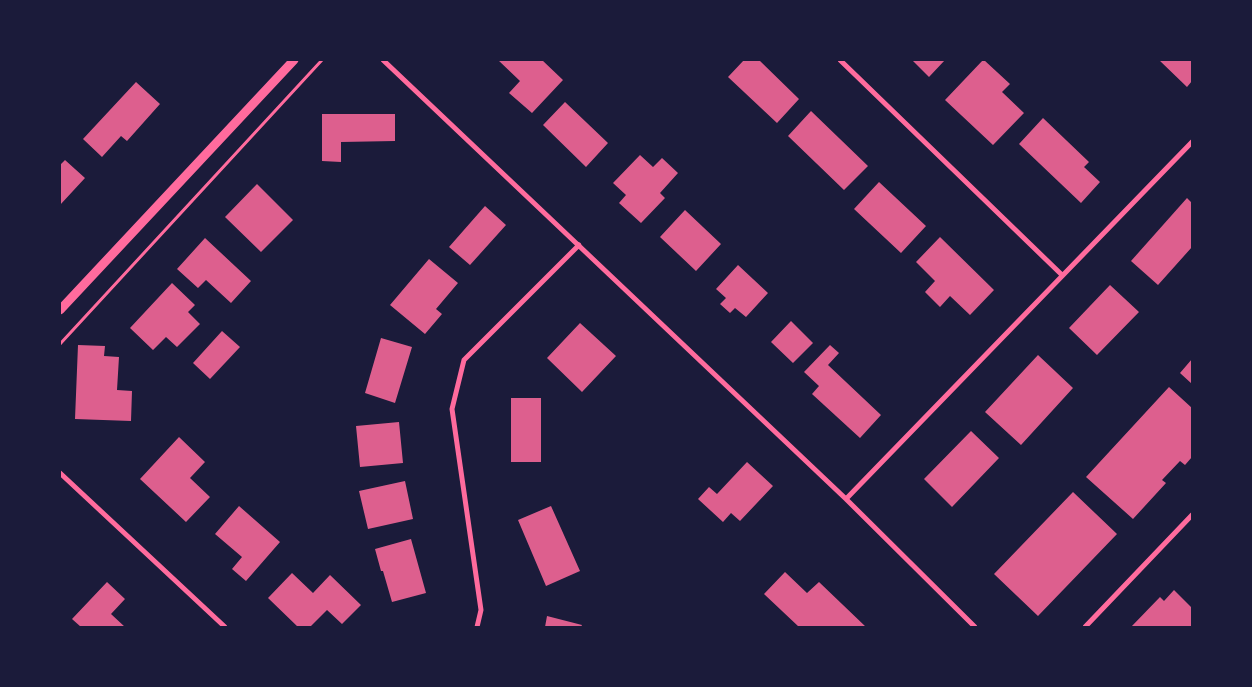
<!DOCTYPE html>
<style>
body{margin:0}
#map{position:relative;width:1252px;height:687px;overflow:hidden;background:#1b1b3a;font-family:Rubik,sans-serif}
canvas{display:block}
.frame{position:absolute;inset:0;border:61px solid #1b1b3a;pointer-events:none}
</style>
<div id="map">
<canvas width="1252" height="687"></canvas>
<div class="frame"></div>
</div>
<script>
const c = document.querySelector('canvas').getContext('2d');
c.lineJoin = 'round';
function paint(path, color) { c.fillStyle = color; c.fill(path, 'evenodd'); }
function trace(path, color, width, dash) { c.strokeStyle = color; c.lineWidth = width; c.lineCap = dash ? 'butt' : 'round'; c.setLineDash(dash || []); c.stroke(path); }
paint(new Path2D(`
 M498,60H542L563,80L532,113L509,93L520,81Z
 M744,60H759L799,99L777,123L728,77Z
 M912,60H945L929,77Z
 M983,60H984L1010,84L1002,92L1024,113L993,145L945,100Z
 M1159,60H1192V81L1187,87Z
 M136,82L160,104L127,141L121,136L102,157L83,139Z
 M565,102L608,143L586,167L543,125Z
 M811,111L868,166L844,190L788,136Z
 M322,114H395V141L341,142V162L322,161Z
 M1043,118L1089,162L1084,167L1100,182L1081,203L1019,144Z
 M640,155L653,167L662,158L678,173L660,193L665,198L641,223L619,203L626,195L613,183Z
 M65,160L85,178L60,205V165Z
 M879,182L926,226L901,253L854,209Z
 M257,184L293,220L261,252L225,217Z
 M1187,198L1192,203V247L1158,285L1131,261Z
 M485,206L506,225L470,265L449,247Z
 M685,210L721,244L696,271L660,237Z
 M940,237L994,290L970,315L950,296L940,307L925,292L935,281L916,262Z
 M205,238L251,281L231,303L206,280L198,288L177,269Z
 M429,259L458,283L436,309L442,314L425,334L390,305Z
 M738,265L768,293L746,317L735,308L730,313L720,304L726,298L716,289Z
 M172,283L195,305L188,312L200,324L177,347L166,337L153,350L130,328Z
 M1110,285L1139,312L1097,355L1069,328Z
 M791,321L813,343L793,363L771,342Z
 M580,323L616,356L582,392L547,358Z
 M222,331L240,347L210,379L193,363Z
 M381,338L412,347L395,403L365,393Z
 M78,345L105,346L104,356L119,357L117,390L132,391L131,421L75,419Z
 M830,345L839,353L828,365L881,415L860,438L812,394L819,386L804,372Z
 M1038,355L1073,388L1021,445L985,412Z
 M1192,359V384L1180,373Z
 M1169,387L1192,408V457L1185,465L1180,461L1162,480L1166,483L1133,519L1086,477Z
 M511,398H541V462H511Z
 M399,422L403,463L360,467L356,426Z
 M971,431L999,458L952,507L924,479Z
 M179,437L205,462L190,478L210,497L186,522L140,479Z
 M747,462L773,486L740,521L731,513L723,522L698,499L709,487L717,494Z
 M405,481L413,519L368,529L359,491Z
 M1073,492L1117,534L1038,616L994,574Z
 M239,506L280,542L246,581L232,569L242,557L215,534Z
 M551,506L580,571L546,586L518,520Z
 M411,539L426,593L392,602L383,571H381L375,549Z
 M785,572L807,593L819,582L866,627H799L764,594Z
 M292,573L313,593L330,575L361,605L342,624L327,610L310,627H298L268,598Z
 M107,582L125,599L111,614L125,627H81L72,619Z
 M1174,590L1192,608V627H1131L1160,597L1164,601Z
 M547,616L582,625L581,627H545Z`), '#dd5f8e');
trace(new Path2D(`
 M60,344L322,60`), '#ff6b9d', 3);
trace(new Path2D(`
 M383,60L846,499L975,627
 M840,60L1062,275
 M60,473L225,627
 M846,499L1192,142
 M477,627L481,610L452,409L464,360L579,245
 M1085,627L1192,515`), '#ff6b9d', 5);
trace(new Path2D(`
 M60,310L294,60`), '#ff6b9d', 9);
</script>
